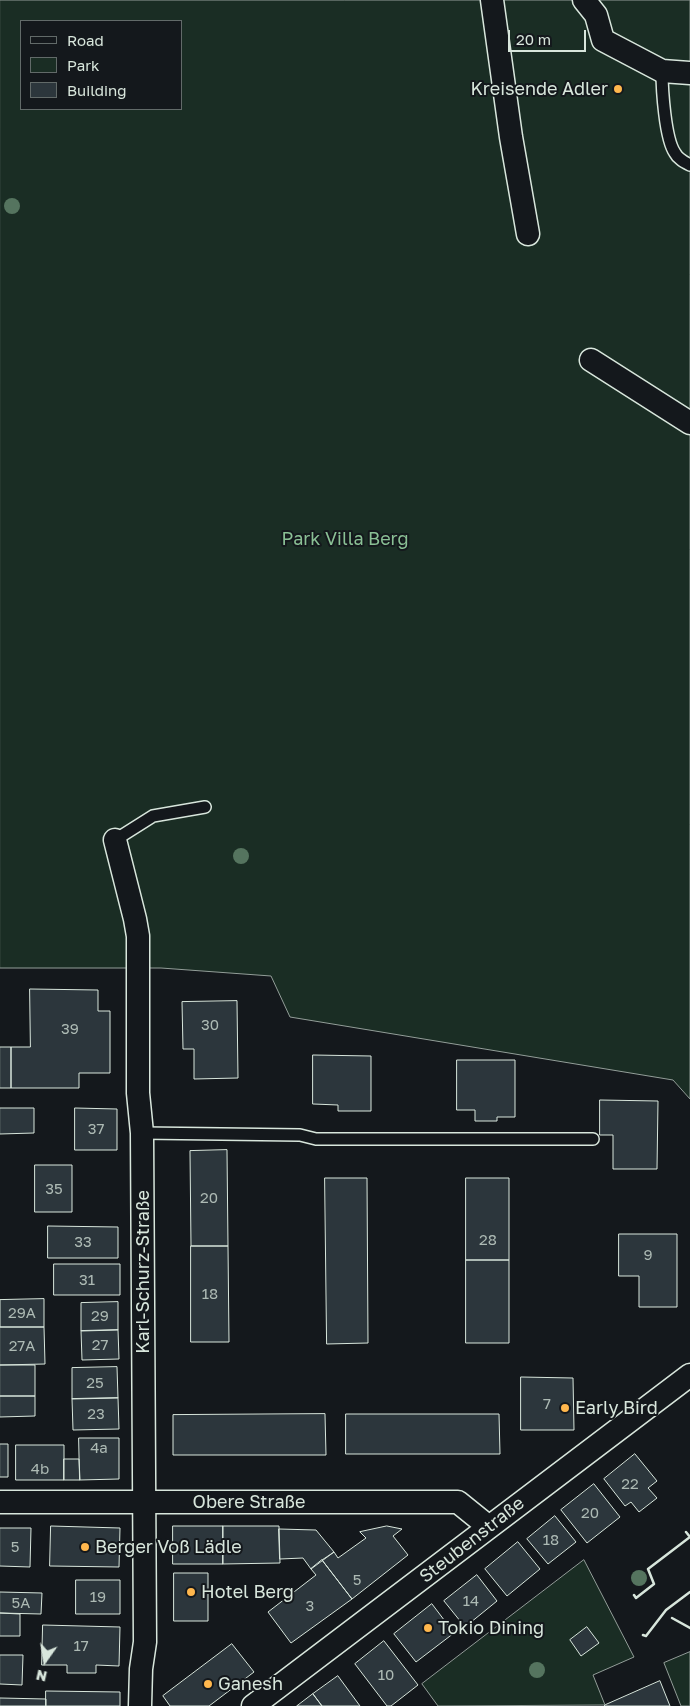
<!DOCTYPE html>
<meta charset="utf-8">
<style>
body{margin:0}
#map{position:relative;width:690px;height:1706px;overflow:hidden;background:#14181c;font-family:"Golos Text",sans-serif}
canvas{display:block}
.legend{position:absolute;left:20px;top:20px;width:162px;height:90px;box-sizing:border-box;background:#14181c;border:1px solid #626a69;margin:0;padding:6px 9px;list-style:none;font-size:15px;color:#d8e6dc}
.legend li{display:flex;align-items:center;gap:10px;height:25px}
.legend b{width:25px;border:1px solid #626a69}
.north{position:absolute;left:20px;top:1636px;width:50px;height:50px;-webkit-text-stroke:4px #14181c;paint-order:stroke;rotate:193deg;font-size:14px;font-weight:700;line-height:20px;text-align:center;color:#d8e6dc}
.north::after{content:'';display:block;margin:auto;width:18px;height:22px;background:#d8e6dc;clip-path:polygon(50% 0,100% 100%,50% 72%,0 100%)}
.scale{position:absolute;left:508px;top:30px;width:78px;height:22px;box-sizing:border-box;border:2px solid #d8e6dc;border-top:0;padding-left:6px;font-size:15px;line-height:18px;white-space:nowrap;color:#d8e6dc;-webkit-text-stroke:4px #14181c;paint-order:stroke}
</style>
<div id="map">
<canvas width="690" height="1706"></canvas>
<ul class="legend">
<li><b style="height:6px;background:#14181c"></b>Road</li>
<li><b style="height:14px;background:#1a2d24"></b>Park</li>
<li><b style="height:14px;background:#2c363c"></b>Building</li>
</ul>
<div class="north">N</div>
<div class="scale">20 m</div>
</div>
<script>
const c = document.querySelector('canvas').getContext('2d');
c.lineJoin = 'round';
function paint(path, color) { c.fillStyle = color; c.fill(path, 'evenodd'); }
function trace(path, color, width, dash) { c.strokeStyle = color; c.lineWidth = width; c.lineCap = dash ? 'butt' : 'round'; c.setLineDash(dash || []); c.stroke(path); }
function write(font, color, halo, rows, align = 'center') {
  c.font = font + ' "Golos Text",sans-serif'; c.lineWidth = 4; c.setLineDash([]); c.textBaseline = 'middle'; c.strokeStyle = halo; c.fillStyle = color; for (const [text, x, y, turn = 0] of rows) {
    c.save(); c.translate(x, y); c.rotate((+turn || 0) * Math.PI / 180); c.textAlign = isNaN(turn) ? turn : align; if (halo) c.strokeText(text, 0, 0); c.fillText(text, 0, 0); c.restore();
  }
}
const green = new Path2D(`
 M0,0H690V1099L673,1080L290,1017L271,976L161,968H0ZM21,21H181V109H21Z
 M584,1560L634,1657L593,1675L605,1705L438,1706L422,1684Z
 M690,1652V1706H681L664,1663Z`);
paint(green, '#1a2d24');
trace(green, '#939e99', 1);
const building = new Path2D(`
 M30,989L98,990V1011H110V1073H79V1088H11V1047H30Z
 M237,1001L238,1078L194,1079V1049H183L182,1002Z
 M0,1047H11V1088H0Z
 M313,1055L371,1056V1111H338V1105L313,1104Z
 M457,1060H515V1117H497V1121H475V1110H457Z
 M600,1100L658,1101L657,1169H613V1135H600Z
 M0,1108H34V1133L0,1134Z
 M75,1108L117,1109V1150H75Z
 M227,1150L228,1246H191L190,1151Z
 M35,1165H72V1212H35Z
 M325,1178H367L368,1343L327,1344Z
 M466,1178H509V1260H466Z
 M48,1226L118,1227V1258H48Z
 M619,1234H677V1307H639V1276H619Z
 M191,1246H228L229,1342H191Z
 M466,1260H509V1343H466Z
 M54,1264H120V1295H54Z
 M44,1299V1327H0V1300Z
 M118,1302V1330L81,1331V1303Z
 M0,1327H44L45,1364L0,1365Z
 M118,1330L119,1359L82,1360L81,1331Z
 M0,1365H35V1396H0Z
 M117,1367L118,1398L72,1399V1368Z
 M521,1377L573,1378L574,1430H521Z
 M0,1396H35V1416L0,1417Z
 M118,1398L119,1429L73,1430L72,1399Z
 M325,1414L326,1455H173V1415Z
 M346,1414H499L500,1454H346Z
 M79,1438H119V1479L80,1480Z
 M0,1444H8V1477H0Z
 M16,1445H64V1480H16Z
 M635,1454L657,1481L648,1488L657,1498L639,1512L631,1502L625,1506L604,1479Z
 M64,1459H79L80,1480H64Z
 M594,1484L620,1517L587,1543L561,1510Z
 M555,1516L576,1542L548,1564L527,1539Z
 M51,1526L120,1528L119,1567L50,1566Z
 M173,1526H223V1564H173Z
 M223,1526H279L280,1563L223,1564Z
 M387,1526L402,1529L393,1536L408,1555L352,1599L322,1560L334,1552L338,1558L366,1538L360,1532Z
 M0,1528H31L30,1567L0,1566Z
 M279,1529L316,1530L334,1552L311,1569L303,1558L280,1559Z
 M518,1542L540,1569L507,1596L485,1569Z
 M322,1560L352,1599L291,1643L268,1612L316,1575L311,1569Z
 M174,1573H208V1621H174Z
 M477,1575L497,1601L465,1627L444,1601Z
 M76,1580H120V1614H76Z
 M0,1592L42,1593L41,1614L0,1613Z
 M432,1604L454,1633L416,1662L394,1634Z
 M0,1613L20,1614V1636H0Z
 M43,1625L120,1627L119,1666L96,1665V1673H67V1665H42Z
 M587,1627L599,1643L581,1656L570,1640Z
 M384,1641L418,1685L391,1706H387L355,1664Z
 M232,1644L254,1672L209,1706H170L163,1696Z
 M0,1655H23L22,1685L0,1684Z
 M338,1676L360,1706H322L313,1694Z
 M660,1681L670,1706H604L605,1705Z
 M46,1691L120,1692V1706H46Z
 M313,1694L322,1706H297Z
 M0,1698L46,1699V1706H0Z`);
paint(building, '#2c363c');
trace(building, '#d8e6dc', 1);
const lane = new Path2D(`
 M662,71C662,89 665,139 675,153C678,159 684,162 690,165
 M115,840L153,816L205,807
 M142,1133L300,1135L316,1139H593`);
const street = new Path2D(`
 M492,0L511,137L528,234
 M584,0L596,15L603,40L662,71L690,73
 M591,360L690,423
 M115,840L135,919L138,936V1093L142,1133L145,1642L141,1669L140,1706
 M0,1502H458L489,1527
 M253,1706L690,1375`);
trace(lane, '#d8e6dc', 14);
trace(street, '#d8e6dc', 25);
trace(lane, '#14181c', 11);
trace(street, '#14181c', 22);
trace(new Path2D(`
 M634,1595L636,1598L654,1584L648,1569L690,1537L686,1532
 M672,1618L690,1628
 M643,1635L646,1636L666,1610L690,1592`), '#d8e6dc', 2.5);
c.fillStyle = '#55745f';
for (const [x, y] of [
 [12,206],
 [241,856],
 [639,1578],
 [537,1670]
]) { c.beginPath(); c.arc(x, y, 8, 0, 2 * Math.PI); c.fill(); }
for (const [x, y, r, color] of [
 [618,89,5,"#ffb74d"],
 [565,1408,5,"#ffb74d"],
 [85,1547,5,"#ffb74d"],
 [191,1592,5,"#ffb74d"],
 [428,1628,5,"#ffb74d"],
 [208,1684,5,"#ffb74d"]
]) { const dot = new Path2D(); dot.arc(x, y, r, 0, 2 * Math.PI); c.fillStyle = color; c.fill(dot); trace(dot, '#14181c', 2); }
write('15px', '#adbab4', null, [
 ["30",210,1025],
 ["39",70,1029],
 ["37",96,1129],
 ["35",54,1189],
 ["20",209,1198],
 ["28",488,1240],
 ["33",83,1242],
 ["9",648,1255],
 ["31",87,1280],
 ["18",210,1294],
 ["29A",22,1313],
 ["29",100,1316],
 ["27",100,1345],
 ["27A",22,1346],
 ["25",95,1383],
 ["7",547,1404],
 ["23",96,1414],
 ["4a",99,1448],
 ["4b",40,1469],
 ["22",630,1484],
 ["20",590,1513],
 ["18",551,1540],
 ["5",15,1547],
 ["5",357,1580],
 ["19",98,1597],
 ["14",471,1601],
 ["5A",21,1603],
 ["3",310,1606],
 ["17",81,1646],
 ["10",386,1675]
]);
write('18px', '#d8e6dc', '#14181c', [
 ["Kreisende Adler",608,89,"right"],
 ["Early Bird",575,1408],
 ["Berger Voß Lädle",95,1547],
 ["Hotel Berg",201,1592],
 ["Tokio Dining",438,1628],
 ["Ganesh",218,1684]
], 'left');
write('18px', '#8ac095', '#14181c', [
 ["Park Villa Berg",345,539]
]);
write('18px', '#d8e6dc', '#14181c', [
 ["Karl-Schurz-Straße",143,1272,-90],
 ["Obere Straße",249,1502],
 ["Steubenstraße",472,1540,-38]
]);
</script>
